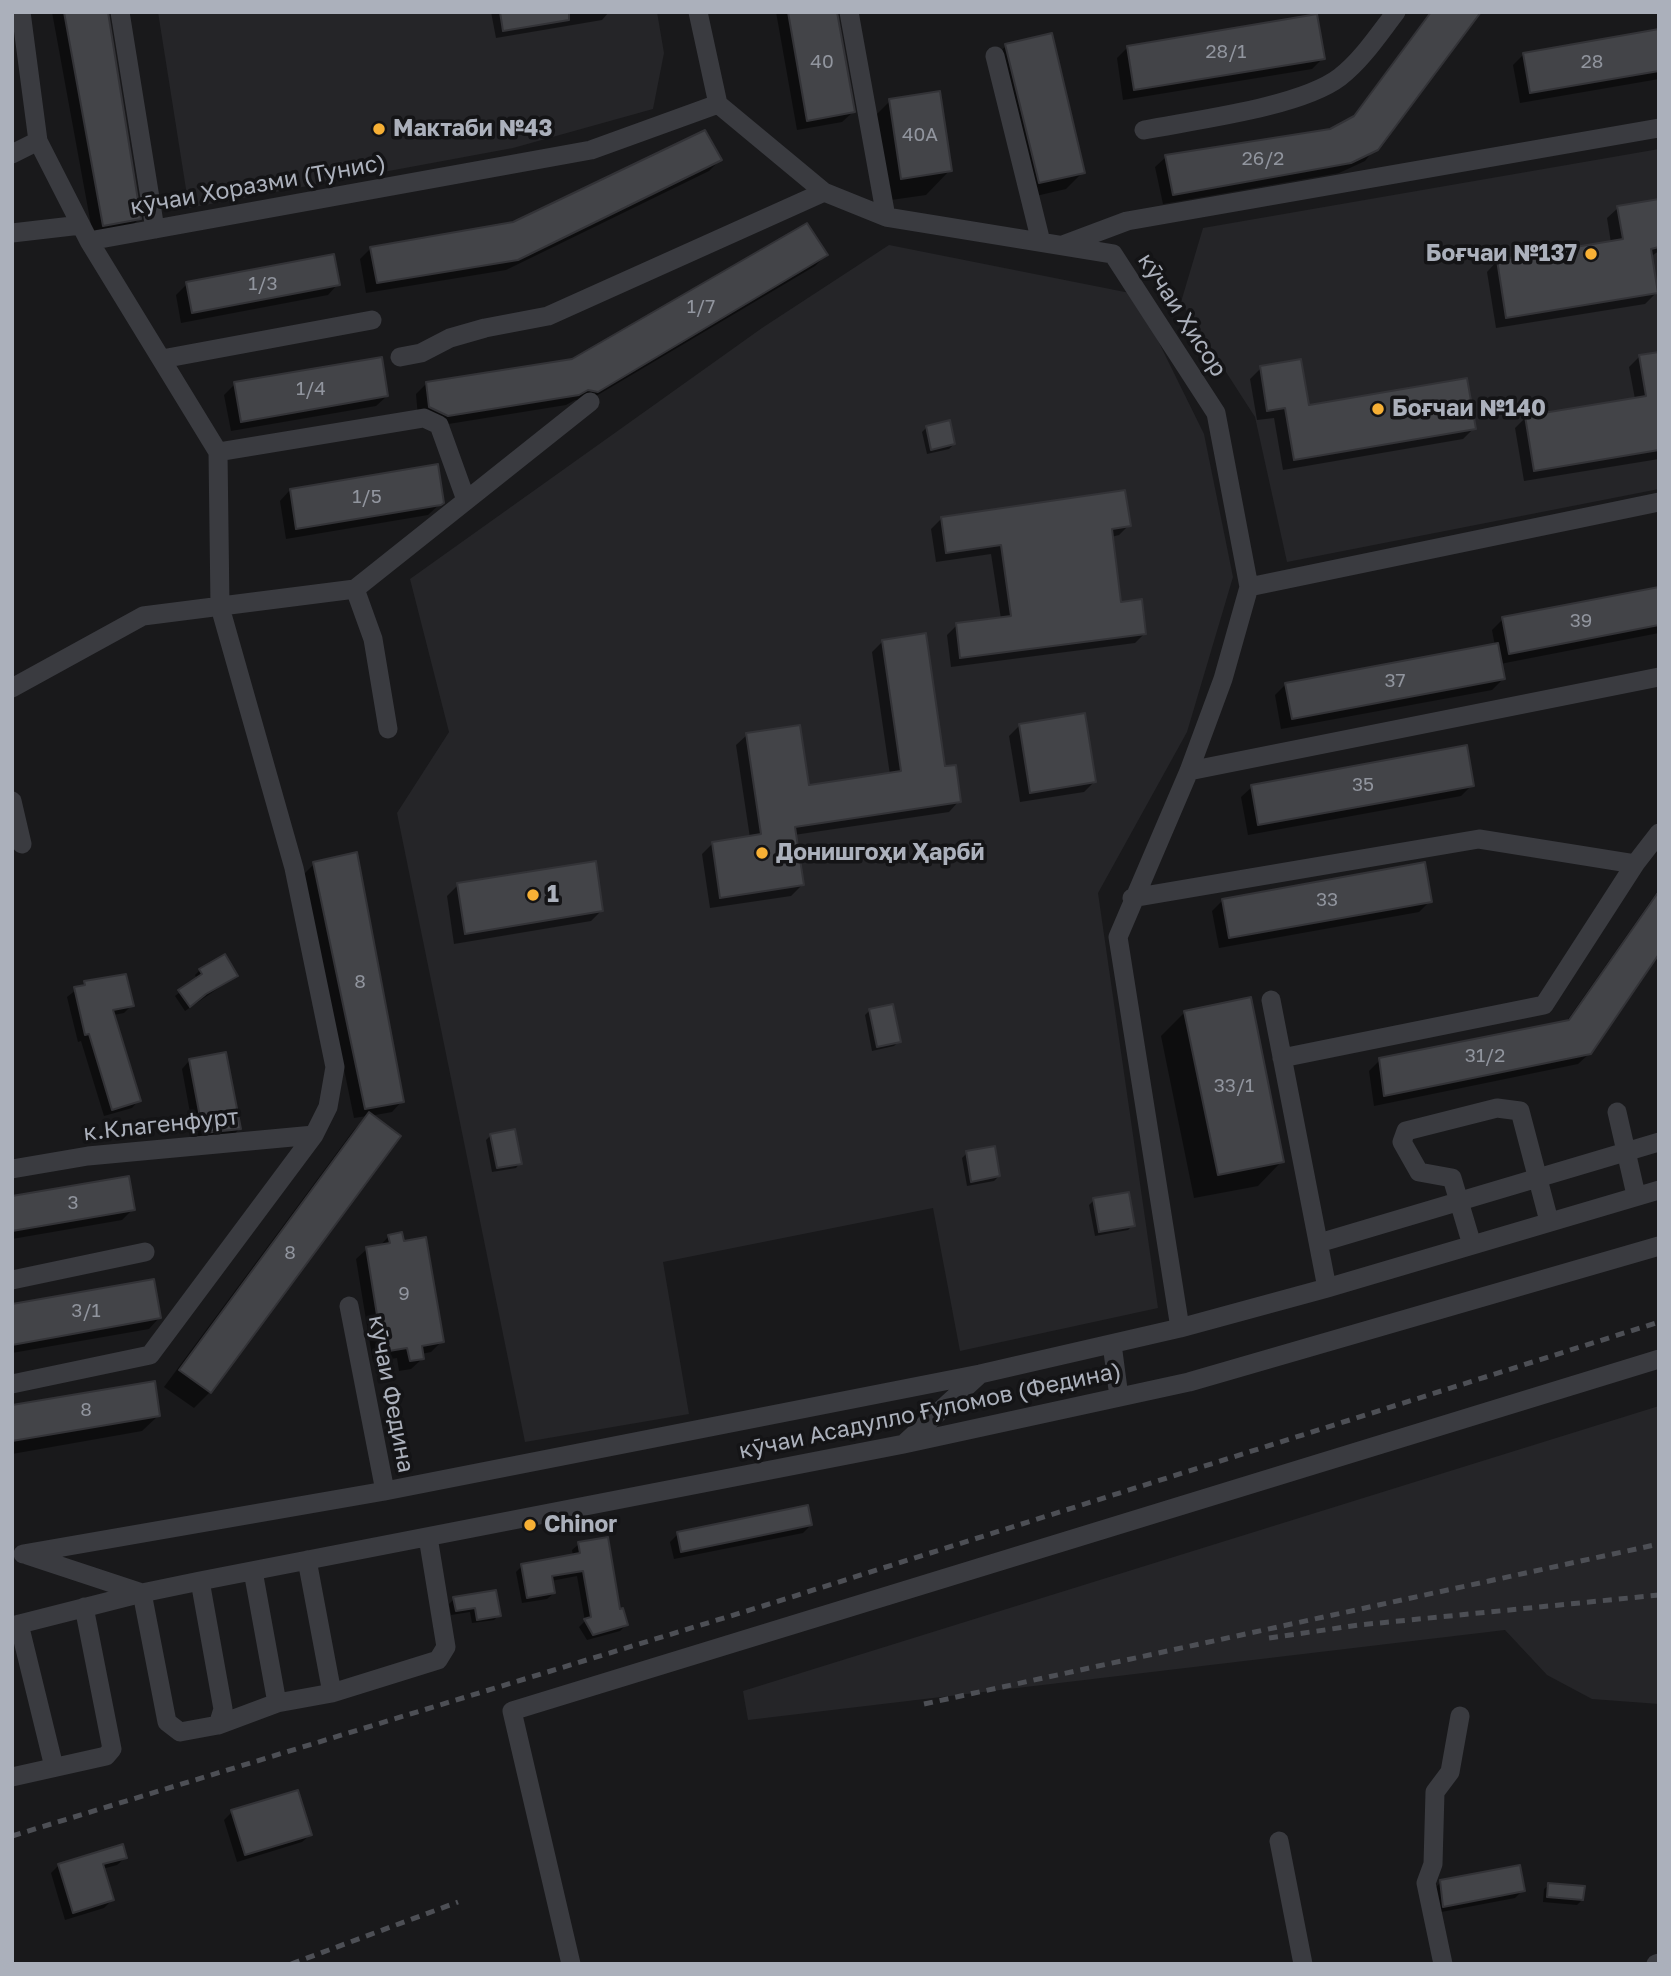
<!DOCTYPE html>
<meta charset="utf-8">
<style>
body{margin:0}
#map{position:relative;width:1671px;height:1976px;overflow:hidden;background:#19191b;font-family:"Golos Text",sans-serif}
canvas{display:block}
.frame{position:absolute;inset:0;border:14px solid #abb0bb;pointer-events:none}
</style>
<div id="map">
<canvas width="1671" height="1976"></canvas>
<div class="frame"></div>
</div>
<script>
const c = document.querySelector('canvas').getContext('2d');
c.lineJoin = 'round';
function paint(path, color) { c.fillStyle = color; c.fill(path, 'evenodd'); }
function trace(path, color, width, dash) { c.strokeStyle = color; c.lineWidth = width; c.lineCap = dash ? 'butt' : 'round'; c.setLineDash(dash || []); c.stroke(path); }
function write(font, color, halo, rows, align = 'center') {
  c.font = font + ' "Golos Text",sans-serif'; c.lineWidth = 7; c.setLineDash([]); c.textBaseline = 'middle'; c.strokeStyle = halo; c.fillStyle = color; for (const [text, x, y, turn = 0] of rows) {
    c.save(); c.translate(x, y); c.rotate((+turn || 0) * Math.PI / 180); c.textAlign = isNaN(turn) ? turn : align; if (halo) c.strokeText(text, 0, 0); c.fillText(text, 0, 0); c.restore();
  }
}
paint(new Path2D(`
 M158,12H657L664,53L653,109L513,148L189,208Z
 M1659,149V489L1287,562L1255,417L1181,302L1203,228Z
 M889,245L1135,294L1204,434L1233,577L1187,732L1098,893L1158,1308L960,1351L933,1208L663,1262L689,1414L525,1442L397,813L449,732L410,579L762,328Z
 M1659,1406V1704L1592,1699L1547,1675L1505,1630L748,1720L743,1691Z`), '#252528');
paint(new Path2D(`
 M52,12H108L139,219L128,229L93,236Z
 M491,12H609L602,20L496,38Z
 M776,12H835L853,112L842,122L797,130Z
 M1430,12H1479L1365,161L1339,173L1163,204L1155,167L1166,157L1330,131L1350,120Z
 M1659,31V79L1520,103L1513,65L1524,54Z
 M1006,46L1083,172L1066,189L1023,199L989,62Z
 M1128,47L1323,58L1312,69L1123,100L1117,58Z
 M890,101L950,170L926,195L877,202L866,125Z
 M720,160L709,171L506,270L366,293L360,259L371,248L513,223Z
 M1618,208L1659,209V251L1650,257L1656,293L1645,304L1496,328L1487,272L1497,261L1611,243L1607,218Z
 M826,255L815,266L586,402L575,400L566,405L436,426L418,417L416,394L427,383L573,360Z
 M187,284H338L328,295L181,323L176,295Z
 M1659,353V459L1524,481L1515,428L1526,417L1635,399L1629,367L1640,356Z
 M1261,368L1307,407L1474,428L1463,439L1283,470L1274,418L1257,420L1250,379Z
 M235,384L387,396L376,406L231,431L224,395Z
 M927,427L954,444L949,449L927,454L922,432Z
 M290,490L442,502L428,515L286,539L280,501Z
 M941,519L1129,525L1119,535L1111,537L1120,604L1145,633L1135,643L951,667L947,635L957,625L1001,619L991,554L936,562L931,529Z
 M1659,589V633L1500,664L1503,679L1492,690L1281,729L1275,695L1286,684L1495,646L1492,630L1503,619Z
 M883,641L959,801L949,812L794,835L802,885L791,896L710,908L702,854L713,843L750,838L736,745L747,735L808,787L890,775L872,652Z
 M1019,726L1095,781L1084,792L1020,802L1009,736Z
 M1472,785L1461,796L1248,835L1241,797L1252,787Z
 M314,864L402,1101L392,1112L370,1116L210,1392L194,1408L164,1387L353,1131L367,1116L354,1118L304,874Z
 M458,885L602,910L591,921L454,944L447,896Z
 M1659,889V951L1590,1053L1578,1064L1374,1106L1369,1071L1380,1060L1566,1022Z
 M1223,900L1430,901L1419,912L1219,948L1212,911Z
 M200,970L236,976L185,1011L175,996L197,979L195,975Z
 M85,983L132,1005L124,1013L113,1015L139,1100L132,1108L104,1116L81,1041L78,1042L67,997Z
 M870,1010L899,1041L894,1046L872,1051L865,1015Z
 M1185,1012L1282,1161L1258,1186L1194,1198L1161,1036Z
 M189,1061L239,1129L232,1137L195,1140L182,1069Z
 M491,1135L520,1163L516,1168L492,1172L486,1140Z
 M967,1153L999,1176L994,1181L967,1186L962,1158Z
 M12,1198L133,1209L122,1220L12,1239Z
 M1094,1200L1133,1225L1128,1230L1095,1236L1089,1205Z
 M389,1236L442,1341L431,1352L421,1354L422,1359L411,1369L399,1371L397,1358L373,1362L356,1259L367,1249L379,1247Z
 M12,1306L159,1318L149,1329L12,1353Z
 M12,1407L159,1415L142,1431L12,1454Z
 M811,1525L803,1533L674,1559L670,1542L678,1534Z
 M579,1544L626,1625L620,1631L587,1640L579,1627L585,1621L577,1576L551,1581L554,1593L547,1599L522,1603L516,1572L522,1566L573,1556L572,1550Z
 M454,1599L499,1615L494,1620L472,1623L470,1612L451,1615L449,1604Z
 M232,1812L310,1835L302,1842L237,1862L224,1820Z
 M125,1858L117,1865L102,1869L112,1900L104,1908L65,1920L51,1873L59,1865Z
 M1441,1882L1523,1890L1515,1898L1436,1913L1433,1890Z
 M1549,1885L1582,1900L1577,1905L1543,1902L1544,1889Z`), '#0007');
const building = new Path2D(`
 M64,12H108L141,219L103,226Z
 M500,12H569V20L503,31Z
 M788,12H837L855,112L807,121Z
 M1431,12H1481L1378,150L1351,163L1173,195L1165,155L1330,129L1354,116Z
 M1317,14L1325,59L1134,90L1127,46Z
 M1659,29V71L1530,93L1523,53Z
 M1052,33L1085,173L1039,183L1005,44Z
 M940,91L952,171L901,179L889,99Z
 M705,130L722,160L518,260L377,283L370,247L513,222Z
 M1659,199V247L1651,249L1658,293L1506,318L1497,260L1623,239L1617,206Z
 M807,223L828,255L598,392L588,390L579,395L448,416L429,407L426,382L572,359Z
 M334,254L340,285L192,313L186,282Z
 M1659,352V450L1534,471L1525,416L1646,396L1639,355Z
 M382,357L388,396L241,422L234,382Z
 M1301,359L1309,405L1467,378L1476,429L1294,460L1285,408L1267,411L1260,366Z
 M950,420L955,444L931,450L926,426Z
 M438,464L444,503L441,505L296,529L290,489Z
 M1125,490L1131,526L1112,529L1121,602L1142,599L1146,634L960,658L956,623L1011,616L1001,545L946,553L941,517Z
 M1659,587V625L1509,654L1502,617Z
 M926,633L945,766L956,765L961,802L795,827L804,885L720,898L712,842L761,834L746,733L800,725L809,785L901,771L882,640Z
 M1498,643L1505,679L1292,719L1285,683Z
 M1085,713L1096,782L1030,793L1019,724Z
 M1467,745L1474,786L1258,825L1251,785Z
 M357,852L404,1102L365,1109L313,862Z
 M596,861L603,911L465,934L457,883Z
 M1425,862L1432,902L1229,938L1222,899Z
 M1659,891V954L1591,1054L1384,1096L1379,1058L1569,1020Z
 M225,954L238,976L206,994L190,1007L178,990L202,974L199,969Z
 M126,974L134,1006L113,1010L141,1101L112,1110L89,1034L85,1035L74,987L85,985L84,981Z
 M1251,997L1284,1162L1218,1175L1184,1011Z
 M893,1004L901,1042L877,1047L869,1009Z
 M226,1052L241,1129L203,1133L189,1059Z
 M369,1112L401,1136L211,1393L179,1370Z
 M515,1129L522,1164L497,1168L490,1134Z
 M995,1146L1000,1176L971,1182L966,1151Z
 M129,1176L135,1210L12,1231V1196Z
 M1129,1192L1135,1226L1099,1232L1093,1198Z
 M402,1232L404,1241L426,1237L444,1342L422,1346L424,1359L410,1361L407,1348L383,1352L366,1247L390,1243L388,1235Z
 M154,1279L161,1318L12,1345V1304Z
 M155,1381L160,1416L12,1441V1405Z
 M808,1505L812,1525L681,1552L677,1532Z
 M608,1537L620,1609L623,1608L628,1625L593,1635L584,1619L591,1617L583,1571L552,1576L555,1593L527,1598L521,1564L580,1553L578,1542Z
 M496,1590L501,1616L477,1620L475,1608L456,1611L453,1597Z
 M298,1790L312,1835L245,1855L231,1810Z
 M123,1844L127,1858L103,1864L114,1900L73,1913L58,1864Z
 M1520,1865L1525,1891L1443,1907L1440,1880Z
 M1548,1883L1585,1886L1583,1900L1547,1897Z`);
paint(building, '#434448');
trace(building, '#333337', 2);
trace(new Path2D(`
 M120,12L155,229
 M698,12L718,104L824,192L886,217L1113,254L1216,413L1249,587L1223,679L1189,771L1118,937L1180,1328
 M849,12L886,217
 M995,56L1041,242
 M1144,130C1195,120 1301,107 1340,77C1362,60 1379,34 1396,12
 M12,154L38,141
 M12,233L81,225
 M89,241L591,150L718,104
 M1063,245L1127,221L1659,128
 M400,357L421,353L450,338L485,328L548,316L824,192
 M162,359L372,320
 M218,452L424,418L439,425L466,500
 M1249,587L1659,502
 M355,589L373,639L388,729
 M12,688L143,616L355,589L590,402
 M1189,771L1659,677
 M12,801L22,844
 M1132,898L1479,839L1635,864
 M1271,1000L1327,1288
 M1282,1058L1544,1005L1635,864L1659,833
 M1617,1112L1636,1195
 M12,1169L88,1156L314,1135
 M1319,1243L1659,1142
 M1472,1245L1452,1178L1419,1172L1402,1142L1406,1131L1497,1108L1520,1111L1549,1221
 M12,1280L145,1252
 M349,1306L385,1491
 M1112,1344L1119,1397
 M12,1384L150,1355L314,1135L328,1107L335,1067L294,868L220,607L218,452L89,241L38,141L21,12
 M906,1442L979,1375
 M23,1554L385,1491L980,1374L1180,1328L1327,1288L1659,1190
 M307,1560L332,1693
 M253,1571L277,1703
 M200,1581L223,1709L218,1725L180,1732L167,1722L142,1593L200,1581L904,1444L1189,1382L1659,1246
 M19,1624L54,1767
 M12,1626L142,1593L27,1555
 M218,1725L277,1703L332,1693L438,1660L446,1647L428,1537
 M12,1777L106,1756L112,1749L84,1607
 M1279,1841L1303,1964
 M571,1964L512,1711L1659,1359
 M1443,1964L1426,1883L1433,1864L1435,1792L1450,1772L1460,1716
 M1656,1964L1659,1963`), '#3a3b40', 19);
trace(new Path2D(`
 M1269,1638L1359,1625L1659,1595
 M924,1704L1659,1544
 M12,1836L763,1606L1659,1322
 M291,1964L458,1902`), '#4d4f55', 5, [9, 7]);
for (const [x, y, r, color] of [
 [379,129,7,"#f7b035"],
 [1591,254,7,"#f7b035"],
 [1378,409,7,"#f7b035"],
 [762,853,7,"#f7b035"],
 [533,895,7,"#f7b035"],
 [530,1525,7,"#f7b035"]
]) { const dot = new Path2D(); dot.arc(x, y, r, 0, 2 * Math.PI); c.fillStyle = color; c.fill(dot); trace(dot, '#141416', 2.5); }
write('19px', '#91959e', null, [
 ["28/1",1226,52],
 ["40",822,62],
 ["28",1592,62],
 ["40А",920,135],
 ["26/2",1263,159],
 ["1/3",263,284],
 ["1/7",701,307],
 ["1/4",311,389],
 ["1/5",367,497],
 ["39",1581,621],
 ["37",1395,681],
 ["35",1363,785],
 ["33",1327,900],
 ["8",360,982],
 ["31/2",1485,1056],
 ["33/1",1234,1086],
 ["3",73,1203],
 ["8",290,1253],
 ["9",404,1294],
 ["3/1",86,1311],
 ["8",86,1410]
]);
write('bold 23px', '#abb0bb', '#141416', [
 ["Мактаби №43",393,129],
 ["Боғчаи №137",1577,254,"right"],
 ["Боғчаи №140",1392,409],
 ["Донишгоҳи Ҳарбӣ",776,853],
 ["1",547,895],
 ["Chinor",544,1525]
], 'left');
write('23px', '#abb0bb', '#141416', [
 ["кӯчаи Хоразми (Тунис)",258,185,-10],
 ["кӯчаи Ҳисор",1182,315,57],
 ["к.Клагенфурт",161,1125,-6],
 ["кӯчаи Федина",391,1394,79],
 ["кӯчаи Асадулло Ғуломов (Федина)",930,1411,-12]
]);
</script>
